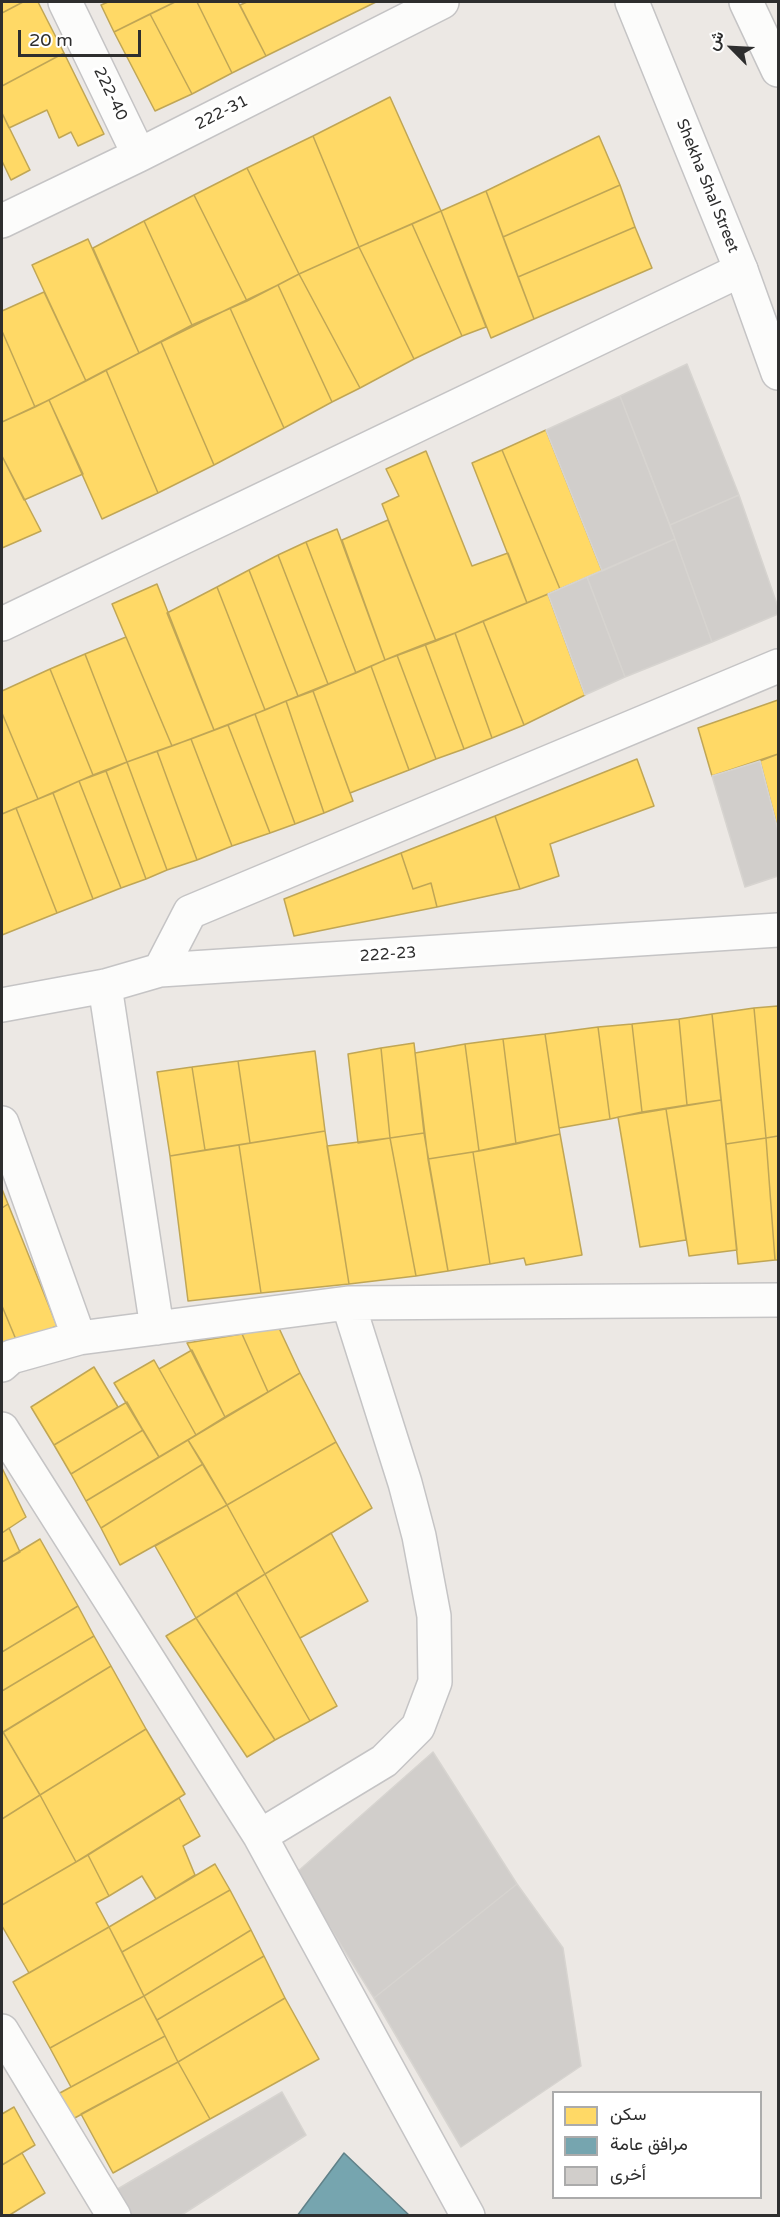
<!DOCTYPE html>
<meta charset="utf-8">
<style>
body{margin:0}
#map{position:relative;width:780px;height:2217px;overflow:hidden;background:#ece8e4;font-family:"Varela Round",Vazirmatn,sans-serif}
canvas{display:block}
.frame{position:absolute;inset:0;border:3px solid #2e2e2e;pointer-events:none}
.legend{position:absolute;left:552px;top:2091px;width:210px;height:108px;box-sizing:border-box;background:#fff;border:2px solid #ababab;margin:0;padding:8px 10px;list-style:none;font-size:18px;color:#2e2e2e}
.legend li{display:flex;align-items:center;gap:12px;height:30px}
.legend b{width:30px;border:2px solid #ababab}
.north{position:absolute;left:702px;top:18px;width:60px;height:60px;-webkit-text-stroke:4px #fff;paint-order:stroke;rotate:294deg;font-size:16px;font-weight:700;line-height:24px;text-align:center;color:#2e2e2e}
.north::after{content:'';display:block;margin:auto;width:21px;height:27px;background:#2e2e2e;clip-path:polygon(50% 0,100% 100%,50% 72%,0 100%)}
.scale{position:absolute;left:18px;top:30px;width:123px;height:27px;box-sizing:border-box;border:3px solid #2e2e2e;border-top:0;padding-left:8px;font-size:18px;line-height:21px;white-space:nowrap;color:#2e2e2e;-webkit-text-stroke:4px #fff;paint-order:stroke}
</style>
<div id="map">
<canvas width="780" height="2217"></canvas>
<div class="frame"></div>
<ul class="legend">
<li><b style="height:16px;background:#ffd966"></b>سكن</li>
<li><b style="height:16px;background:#76a5af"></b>مرافق عامة</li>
<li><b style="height:16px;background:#d1cecb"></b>أخرى</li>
</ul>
<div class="north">ش</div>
<div class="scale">20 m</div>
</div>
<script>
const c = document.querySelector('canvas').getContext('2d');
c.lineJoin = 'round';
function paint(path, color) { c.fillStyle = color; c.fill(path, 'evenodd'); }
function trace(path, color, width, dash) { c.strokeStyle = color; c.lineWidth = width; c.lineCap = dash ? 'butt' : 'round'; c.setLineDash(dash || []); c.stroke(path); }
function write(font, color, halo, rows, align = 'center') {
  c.font = font + ' "Varela Round",sans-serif'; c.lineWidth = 6; c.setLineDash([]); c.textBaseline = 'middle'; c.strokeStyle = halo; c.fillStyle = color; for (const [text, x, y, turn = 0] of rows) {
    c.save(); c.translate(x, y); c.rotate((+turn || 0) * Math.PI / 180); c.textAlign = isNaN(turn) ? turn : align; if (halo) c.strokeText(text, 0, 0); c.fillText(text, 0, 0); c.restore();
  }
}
const homes = new Path2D(`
 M2,2H23L2,13Z
 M23,2H38L64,53L2,86V13Z
 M108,2H175L114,32L101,5Z
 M175,2H197L232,73L192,94L150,14Z
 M197,2H238L266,56L232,73Z
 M247,2H376L266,56L240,5Z
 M150,14L192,94L155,111L114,32Z
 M64,53L104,134L78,146L71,132L59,138L47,110L9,128L2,113V86Z
 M390,97L441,211L359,247L313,136Z
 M2,113L30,170L11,180L2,161Z
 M313,136L359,247L299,274L247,168Z
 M599,136L620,185L503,237L486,191Z
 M247,168L299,274L247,301L194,195Z
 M620,185L635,227L518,277L503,237Z
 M486,191L534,319L491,338L441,211Z
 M194,195L247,301L192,325L144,221Z
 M441,211L486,327L462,336L412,224Z
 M144,221L192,325L139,353L93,248Z
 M412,224L462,336L414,359L359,247Z
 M635,227L652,268L534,319L518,277Z
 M88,239L139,353L86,381L32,265Z
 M359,247L414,359L360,388L299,274Z
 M299,274L360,388L332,402L278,285Z
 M278,285L332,402L284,428L230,308Z
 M44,292L86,381L35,407L2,331V311Z
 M230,308L284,428L214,465L161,342Z
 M2,331L35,407L2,422Z
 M161,342L214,465L158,493L106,370Z
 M106,370L158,493L102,519L49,400Z
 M49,400L83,474L24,500L2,456V422Z
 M546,430L602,571L560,589L502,450Z
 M502,450L560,589L527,603L472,463Z
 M426,451L472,566L508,553L527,603L436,641L382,504L399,496L386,469Z
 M2,456L41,531L2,548Z
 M388,520L436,641L385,660L342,540Z
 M337,529L385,660L356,673L306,542Z
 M306,542L356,673L328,684L278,555Z
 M278,555L328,684L298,696L249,570Z
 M249,570L298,696L265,710L217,587Z
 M157,584L214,730L172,746L112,604Z
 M217,587L265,710L214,730L167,613Z
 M548,594L585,695L524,725L483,621Z
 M483,621L524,725L492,738L455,633Z
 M455,633L492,738L464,749L425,644Z
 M126,637L172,746L127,762L85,654Z
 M425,644L464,749L436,759L397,655Z
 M85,654L127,762L93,775L50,669Z
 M397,655L436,759L409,770L371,666Z
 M371,666L409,770L350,793L313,691Z
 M50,669L93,775L38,799L2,713V691Z
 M313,691L353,801L324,813L286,701Z
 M778,700V754L712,776L698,728Z
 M286,701L324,813L295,824L255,714Z
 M2,713L38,799L2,814Z
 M255,714L295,824L270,833L228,725Z
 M228,725L270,833L232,846L191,739Z
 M191,739L232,846L197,860L157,751Z
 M157,751L197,860L167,870L127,762Z
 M778,754V830L760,761Z
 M637,759L654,806L550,844L559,876L520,889L495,816Z
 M127,762L167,870L146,879L106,771Z
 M106,771L146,879L121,888L79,781Z
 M79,781L121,888L93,899L53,793Z
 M53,793L93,899L57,913L16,808Z
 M16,808L57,913L2,935V814Z
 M495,816L520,889L437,907L431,883L413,889L401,853Z
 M401,853L413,889L431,883L437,907L294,936L284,899Z
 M778,1006V1136L766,1138L754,1008Z
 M754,1008L766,1138L726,1144L712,1014Z
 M712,1014L721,1100L687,1105L679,1019Z
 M679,1019L687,1105L642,1112L632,1024Z
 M632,1024L642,1112L610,1119L598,1027Z
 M598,1027L610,1119L559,1128L545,1034Z
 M545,1034L560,1134L516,1144L503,1039Z
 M503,1039L516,1144L479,1151L465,1044Z
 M414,1043L424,1133L390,1138L381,1048Z
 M465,1044L479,1151L428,1159L415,1053Z
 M381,1048L390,1138L358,1143L348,1054Z
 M315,1051L325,1131L250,1143L238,1061Z
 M238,1061L250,1143L205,1150L192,1067Z
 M192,1067L205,1150L170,1156L157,1072Z
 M721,1100L737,1250L689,1256L666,1109Z
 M666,1109L686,1240L640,1247L618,1117Z
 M325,1131L349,1284L261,1293L239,1145Z
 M424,1133L448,1271L416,1276L390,1138Z
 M560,1134L582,1255L526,1265L524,1258L490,1264L473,1152Z
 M778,1136V1260H775L766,1138Z
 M390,1138L416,1276L349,1284L327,1146Z
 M766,1138L775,1260L738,1264L726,1144Z
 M239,1145L261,1293L188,1301L170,1156Z
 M473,1152L490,1264L448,1271L428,1159Z
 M2,1189L8,1204L2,1208Z
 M8,1204L57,1326L17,1342L2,1306V1208Z
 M2,1306L17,1342L2,1348Z
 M278,1326L300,1373L268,1392L242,1334Z
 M242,1334L268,1392L225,1417L187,1343Z
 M192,1350L225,1417L196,1435L159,1369Z
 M154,1360L196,1435L159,1457L114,1383Z
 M94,1367L118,1407L54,1445L31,1407Z
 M300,1373L336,1442L227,1505L188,1440Z
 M127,1402L143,1430L71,1474L54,1445Z
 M143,1430L159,1457L86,1501L71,1474Z
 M188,1440L203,1464L101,1528L86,1501Z
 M336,1442L372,1508L265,1574L227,1505Z
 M203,1464L227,1505L120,1565L101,1528Z
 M2,1468L26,1517L2,1533Z
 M227,1505L265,1574L196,1618L155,1546Z
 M9,1528L20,1552L2,1562V1533Z
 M331,1533L368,1601L300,1638L265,1574Z
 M40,1539L78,1606L2,1652V1562Z
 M265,1574L337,1706L310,1721L236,1592Z
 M236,1592L310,1721L275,1740L196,1618Z
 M78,1606L94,1636L2,1691V1652Z
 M196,1618L275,1740L247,1757L166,1636Z
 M94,1636L111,1666L2,1733V1691Z
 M111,1666L146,1729L40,1795L3,1732Z
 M146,1729L185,1794L76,1862L40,1795Z
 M3,1732L40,1795L2,1819V1733Z
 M40,1795L76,1862L2,1905V1819Z
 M179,1798L200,1836L183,1846L195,1875L156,1899L142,1876L109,1896L88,1855Z
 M88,1855L109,1896L96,1903L109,1927L29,1973L2,1926V1905Z
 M215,1864L230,1890L122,1952L109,1927Z
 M230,1890L251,1930L144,1996L122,1952Z
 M109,1927L144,1996L50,2048L13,1982Z
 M251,1930L264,1956L157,2020L144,1996Z
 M264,1956L285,1998L178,2062L157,2020Z
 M144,1996L165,2036L71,2087L50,2048Z
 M285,1998L319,2059L210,2119L178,2062Z
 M165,2036L178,2062L71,2120L58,2094Z
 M178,2062L210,2119L113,2173L81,2114Z
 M14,2107L35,2145L2,2165V2114Z
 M22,2153L45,2193L8,2216H2V2165Z`);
paint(homes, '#ffd966');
trace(homes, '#c0a655', 1.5);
const public = new Path2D(`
 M344,2153L410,2216H297Z`);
paint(public, '#76a5af');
trace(public, '#608188', 1.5);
const building = new Path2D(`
 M687,364L739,495L670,525L620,396Z
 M620,396L675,539L602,571L546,430Z
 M739,495L778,607V614L712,642L670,525Z
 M675,539L712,642L625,677L587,577Z
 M587,577L625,677L585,695L548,594Z
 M760,761L778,830V876L745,887L712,776Z
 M433,1752L517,1884L374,1998L296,1873Z
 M517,1884L563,1948L581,2066L461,2147L374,1998Z
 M282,2092L306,2135L180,2216H131L116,2190Z`);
paint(building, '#d1cecb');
trace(building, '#d7d4d0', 1.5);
const minor = new Path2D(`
 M65,2L139,155
 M2,221L139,155L442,2
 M2,624L741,270
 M160,970L190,912L778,666
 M105,986L157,1328
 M2,1005L105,986L160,970L778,930
 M2,1123L79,1338L348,1303L778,1300
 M2,1365L11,1357L79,1338
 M2,1429L260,1836L468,2216
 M260,1836L384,1761L418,1727L435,1682L434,1616L419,1536L405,1483L348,1303
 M2,2031L114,2216`);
const tertiary = new Path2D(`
 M632,2L741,270L778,373
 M746,2L778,70`);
trace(minor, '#c5c4c5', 36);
trace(tertiary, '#c5c4c5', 36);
trace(minor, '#fcfcfb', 33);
trace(tertiary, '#fcfcfb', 33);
write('16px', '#2e2e2e', '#fff', [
 ["222-40",110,94,64],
 ["222-31",222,113,-27],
 ["Shekha Shal Street",707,186,68],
 ["222-23",388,955,-4]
]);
</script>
